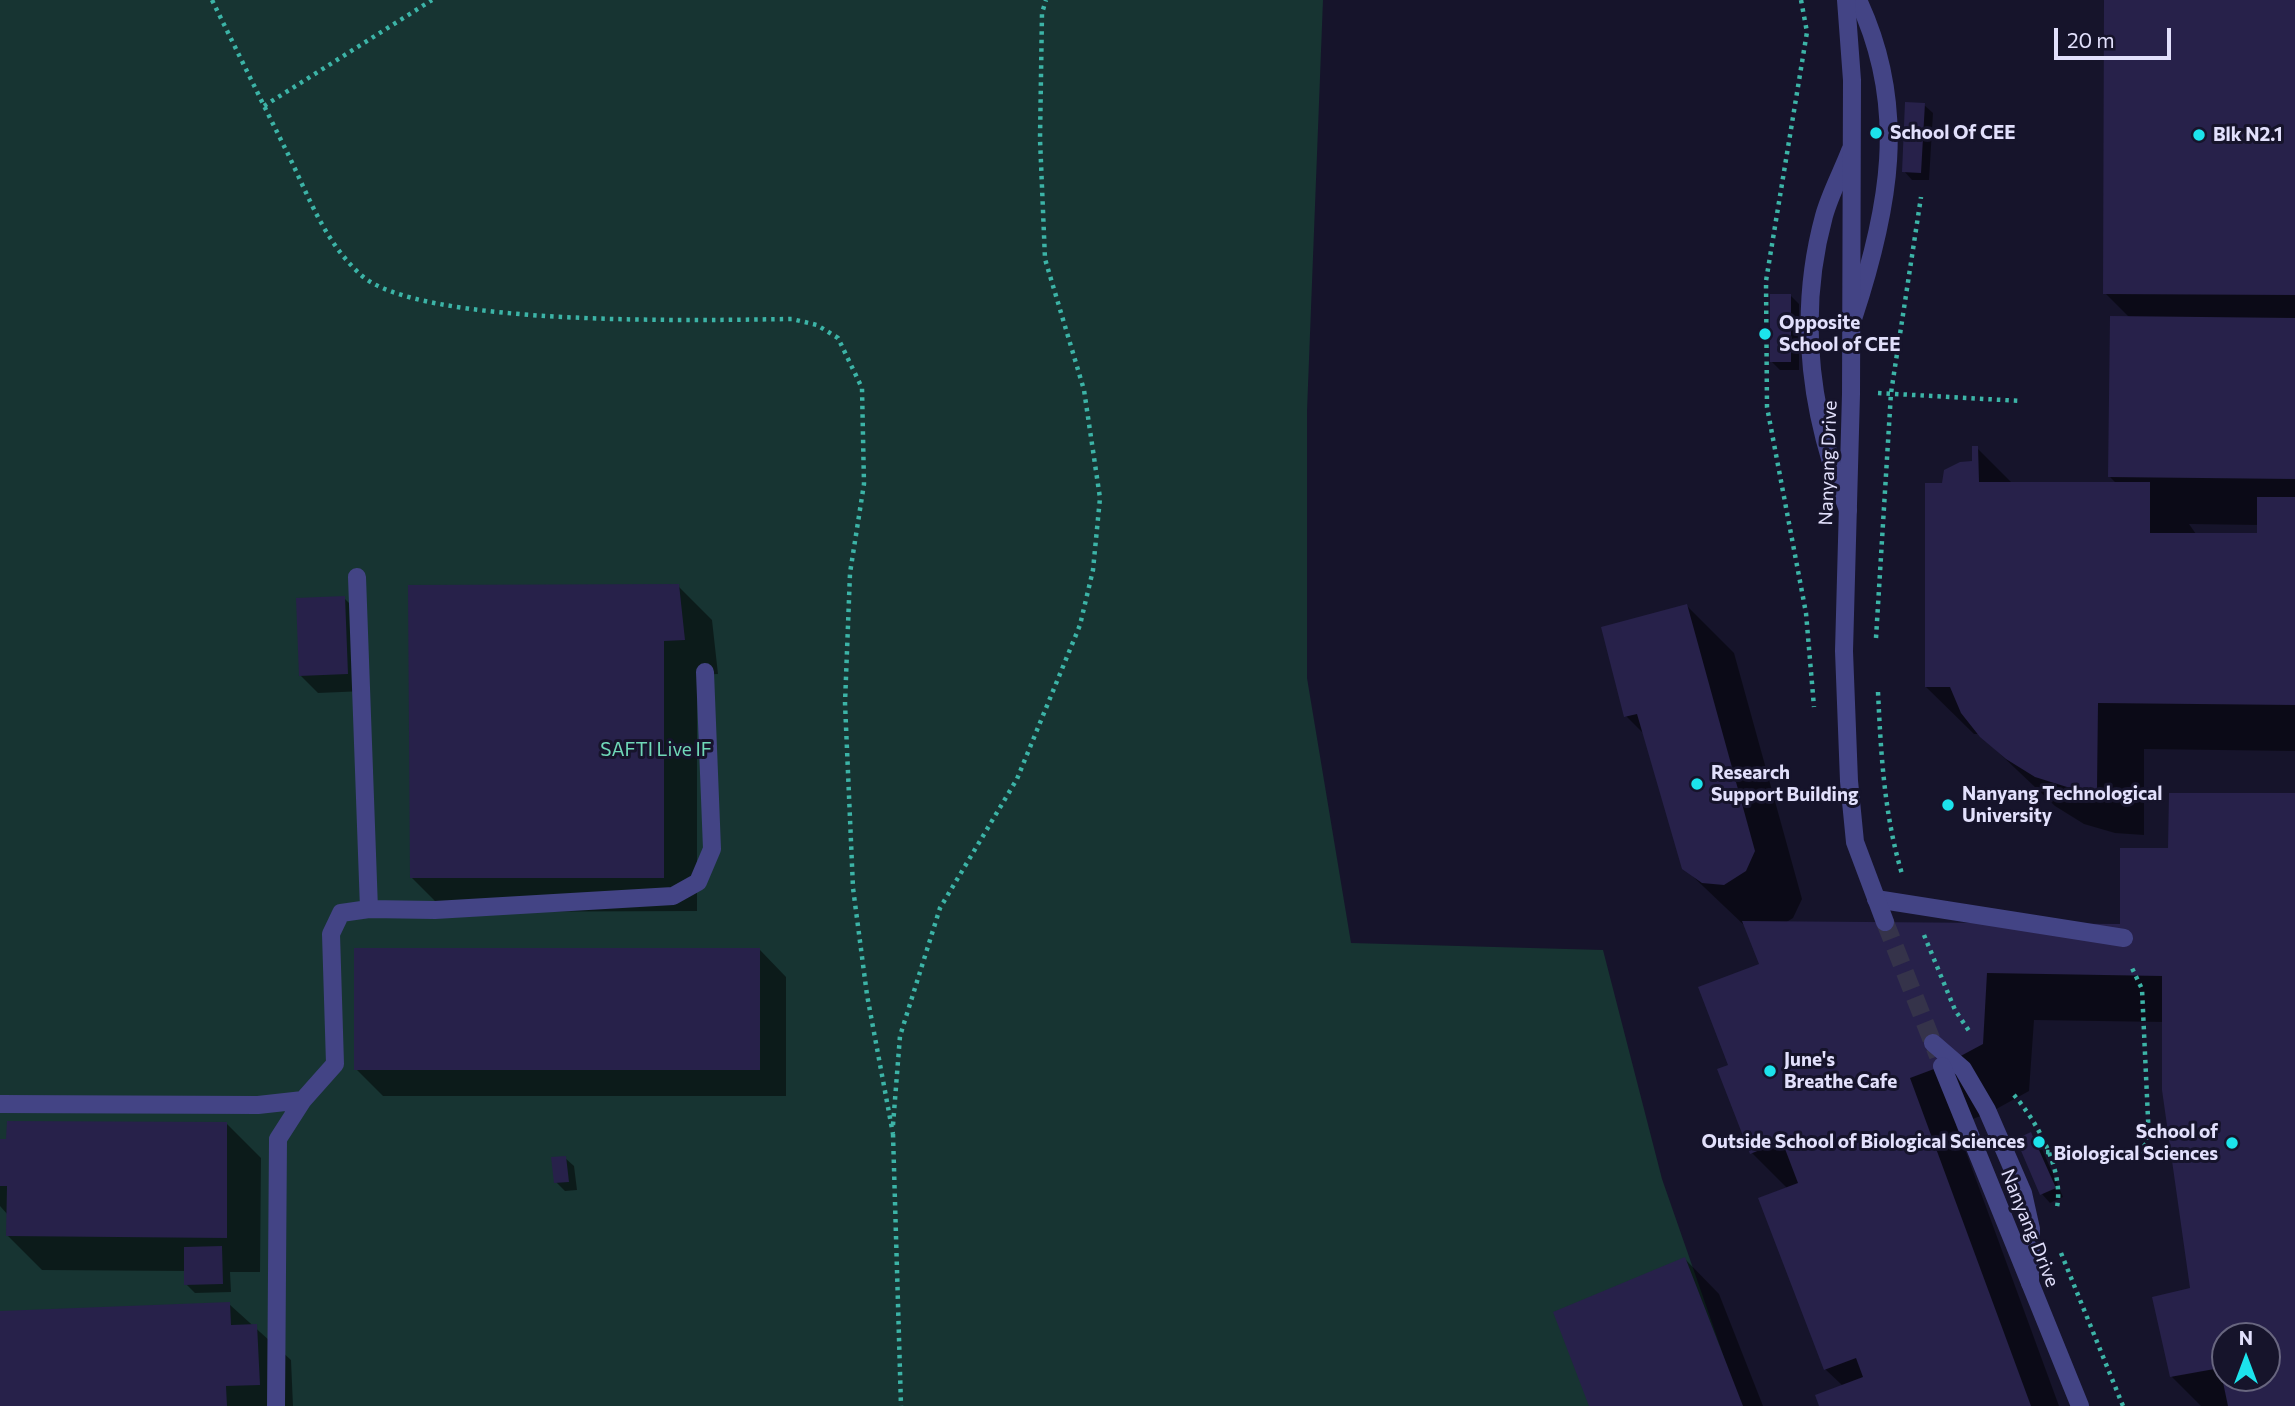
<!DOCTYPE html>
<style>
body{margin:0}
#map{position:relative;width:2295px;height:1406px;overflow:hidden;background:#16142b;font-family:Commissioner,sans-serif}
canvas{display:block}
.north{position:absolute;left:2211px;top:1322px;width:70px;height:70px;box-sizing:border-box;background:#16142b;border:2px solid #68667f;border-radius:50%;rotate:0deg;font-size:19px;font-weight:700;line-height:28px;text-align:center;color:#e2e0fc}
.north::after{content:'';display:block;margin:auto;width:24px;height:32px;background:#1ce3ec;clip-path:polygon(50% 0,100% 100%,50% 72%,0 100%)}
.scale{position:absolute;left:2054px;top:28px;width:117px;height:32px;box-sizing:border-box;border:4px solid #e2e0fc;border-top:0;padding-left:9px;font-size:21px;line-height:24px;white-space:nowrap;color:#e2e0fc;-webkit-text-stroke:5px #16142b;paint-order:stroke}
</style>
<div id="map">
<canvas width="2295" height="1406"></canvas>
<div class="north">N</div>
<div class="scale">20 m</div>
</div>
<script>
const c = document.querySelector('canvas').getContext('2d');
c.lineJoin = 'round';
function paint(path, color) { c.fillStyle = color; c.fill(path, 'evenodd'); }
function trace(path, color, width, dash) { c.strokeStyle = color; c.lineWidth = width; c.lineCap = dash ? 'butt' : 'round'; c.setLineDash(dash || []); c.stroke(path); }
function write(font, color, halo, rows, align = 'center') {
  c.font = font + ' Commissioner,sans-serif'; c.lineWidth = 6; c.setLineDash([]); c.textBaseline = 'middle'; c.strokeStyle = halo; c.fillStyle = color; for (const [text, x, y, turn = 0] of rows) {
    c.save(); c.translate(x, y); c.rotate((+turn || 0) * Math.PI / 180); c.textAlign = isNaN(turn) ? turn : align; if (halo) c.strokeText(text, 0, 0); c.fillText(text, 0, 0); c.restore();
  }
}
paint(new Path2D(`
 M0,0H1323L1307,411V678L1351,943L1603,950L1662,1179L1741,1406H0Z`), '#173432');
paint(new Path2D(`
 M2106,0H2295V751L2144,749V835L2115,833L2084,824L2055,806L1979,734H1974L1926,687L1943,485L1974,463L1977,448L2013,484H2117L2110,477L2130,318L2105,293ZM2189,524L2259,525V534H2196Z
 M1924,105L1933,113L1929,180H1912L1904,171Z
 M1791,296L1799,304V370H1780L1771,361Z
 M678,586L712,620L718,674L697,675V911L446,912L412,878Z
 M344,598L362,616L365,691L318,693L300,675Z
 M1687,606L1734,653L1802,899L1793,918L1785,923L2122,926L2170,850L2295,795V1406H2201L2172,1377L2192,1290L2164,1022L2034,1020L2029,1091L1989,1113L1956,1125L2059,1406H1821L1843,1386L1825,1369L1788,1189L1752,1153L1730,1066L1761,965L1745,926L1684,868L1645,735L1626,716ZM2225,1336H2267V1378H2225Z
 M760,950L786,977V1096H383L356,1069Z
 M227,1124L261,1158L260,1272H230L231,1292L195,1293L186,1284V1271L42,1270L8,1236V1215L0,1206V1141Z
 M2031,1134L2039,1142L2063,1197L2050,1203L2042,1194L2018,1140Z
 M565,1158L574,1166L577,1190L565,1191L556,1182Z
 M1685,1259L1719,1294L1763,1406H1591Z
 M229,1304L291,1360L293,1406H0V1313Z`), '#0007');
paint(new Path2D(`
 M2104,0H2295V295L2103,294Z
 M1905,102L1925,103L1921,173L1902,172Z
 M1770,294H1791V362H1770Z
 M2110,316L2295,318V479L2108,477Z
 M1972,446H1978L1979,482H2150V533H2257V497H2295V705L2098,703L2097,789L2067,787L2035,777L2006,759L1980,737L1961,713L1950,687H1925V483H1942L1944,470L1960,462L1972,461Z
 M679,584L685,640L664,641V878H410L408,585Z
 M345,596L348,674L299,676L296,598Z
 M1687,604L1755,851L1746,871L1724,885L1702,883L1682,869L1637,714L1624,717L1601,627Z
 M2169,793H2295V1406H2228L2220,1368L2170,1377L2152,1297L2190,1288L2162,1090V976L1987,973L1983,1044L1942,1066L1910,1078L2031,1406H1819L1815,1395L1863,1377L1856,1358L1824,1370L1758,1198L1798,1183L1782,1141L1750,1154L1717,1069L1728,1065L1698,987L1759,964L1742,921L2120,924V848H2168ZM2225,1336H2267V1378H2225Z
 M354,948H760V1070H354Z
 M7,1121L227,1122V1238L6,1236L7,1186H0V1139H6Z
 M2031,1132L2056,1188L2040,1195L2016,1139Z
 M566,1156L569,1182L554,1183L551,1157Z
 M222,1246L223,1284L184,1285V1247Z
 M1685,1257L1743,1406H1589L1553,1312Z
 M230,1302L231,1325L257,1324L260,1385L226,1386L227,1406H0V1311Z`), '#27214a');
trace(new Path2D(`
 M1885,922L1938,1056`), '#35334a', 18, [18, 9]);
trace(new Path2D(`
 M212,0C237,51 262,102 287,152C308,195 324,241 360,274C416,328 708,320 792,319L817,325L838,338L862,388L864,484L850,573L845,703L853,888L867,995L893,1134
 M1801,0L1807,32L1766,281L1767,407L1806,613L1814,707
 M264,106L432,0
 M1878,393L2021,401
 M1876,638L1891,393L1921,197
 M1878,692C1881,754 1884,814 1902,874
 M1924,935L1955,1010L1971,1034
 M2014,1095C2038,1123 2064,1171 2057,1207
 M893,1125L900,1036L940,908L1017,779L1080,625L1093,570L1100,498L1084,390L1045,259L1040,139L1042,13L1046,0
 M893,1134L901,1406
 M2046,1152L2137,1155L2149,1140L2142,989L2131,966
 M2061,1253L2123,1406`), '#3cb4a7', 4.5, [3.5, 5]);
trace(new Path2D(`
 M1853,319C1889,210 1909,108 1858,0
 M1848,510C1810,415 1797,315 1824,216C1830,194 1842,172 1850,151
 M357,577L369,909
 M1876,899L2124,938
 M1933,1043L1963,1069L1987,1110L2023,1193L2031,1229L2030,1283
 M0,1104L258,1105L303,1100L335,1064L331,934L341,913L369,909L435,910L673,896L698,882L712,849L705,672
 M276,1406L278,1139L303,1100`), '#434485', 18);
trace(new Path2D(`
 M1846,0L1852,80L1851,394L1844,651L1849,781L1855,842L1885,922
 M1942,1066L2080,1406`), '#434485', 18);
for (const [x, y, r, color] of [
 [1876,133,7,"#1ce3ec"],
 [2199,135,7,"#1ce3ec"],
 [1765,334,7,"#1ce3ec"],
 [1697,784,7,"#1ce3ec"],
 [1948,805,7,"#1ce3ec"],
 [1770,1071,7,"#1ce3ec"],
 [2039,1142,7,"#1ce3ec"],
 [2232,1143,7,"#1ce3ec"]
]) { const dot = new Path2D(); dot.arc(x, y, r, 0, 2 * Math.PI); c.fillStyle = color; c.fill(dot); trace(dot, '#16142b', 2.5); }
write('bold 19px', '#e2e0fc', '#16142b', [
 ["School Of CEE",1890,133],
 ["Blk N2.1",2213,135],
 ["Opposite",1779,323],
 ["School of CEE",1779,345],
 ["Research",1711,773],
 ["Support Building",1711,795],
 ["Nanyang Technological",1962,794],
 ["University",1962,816],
 ["June's",1784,1060],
 ["Breathe Cafe",1784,1082],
 ["School of",2218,1132,"right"],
 ["Biological Sciences",2218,1154,"right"],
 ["Outside School of Biological Sciences",2025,1142,"right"]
], 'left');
write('19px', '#e2e0fc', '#16142b', [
 ["Nanyang Drive",1828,463,-88],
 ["Nanyang Drive",2030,1228,68]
]);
write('19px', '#70d8b8', '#16142b', [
 ["SAFTI Live IF",656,750]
]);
</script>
